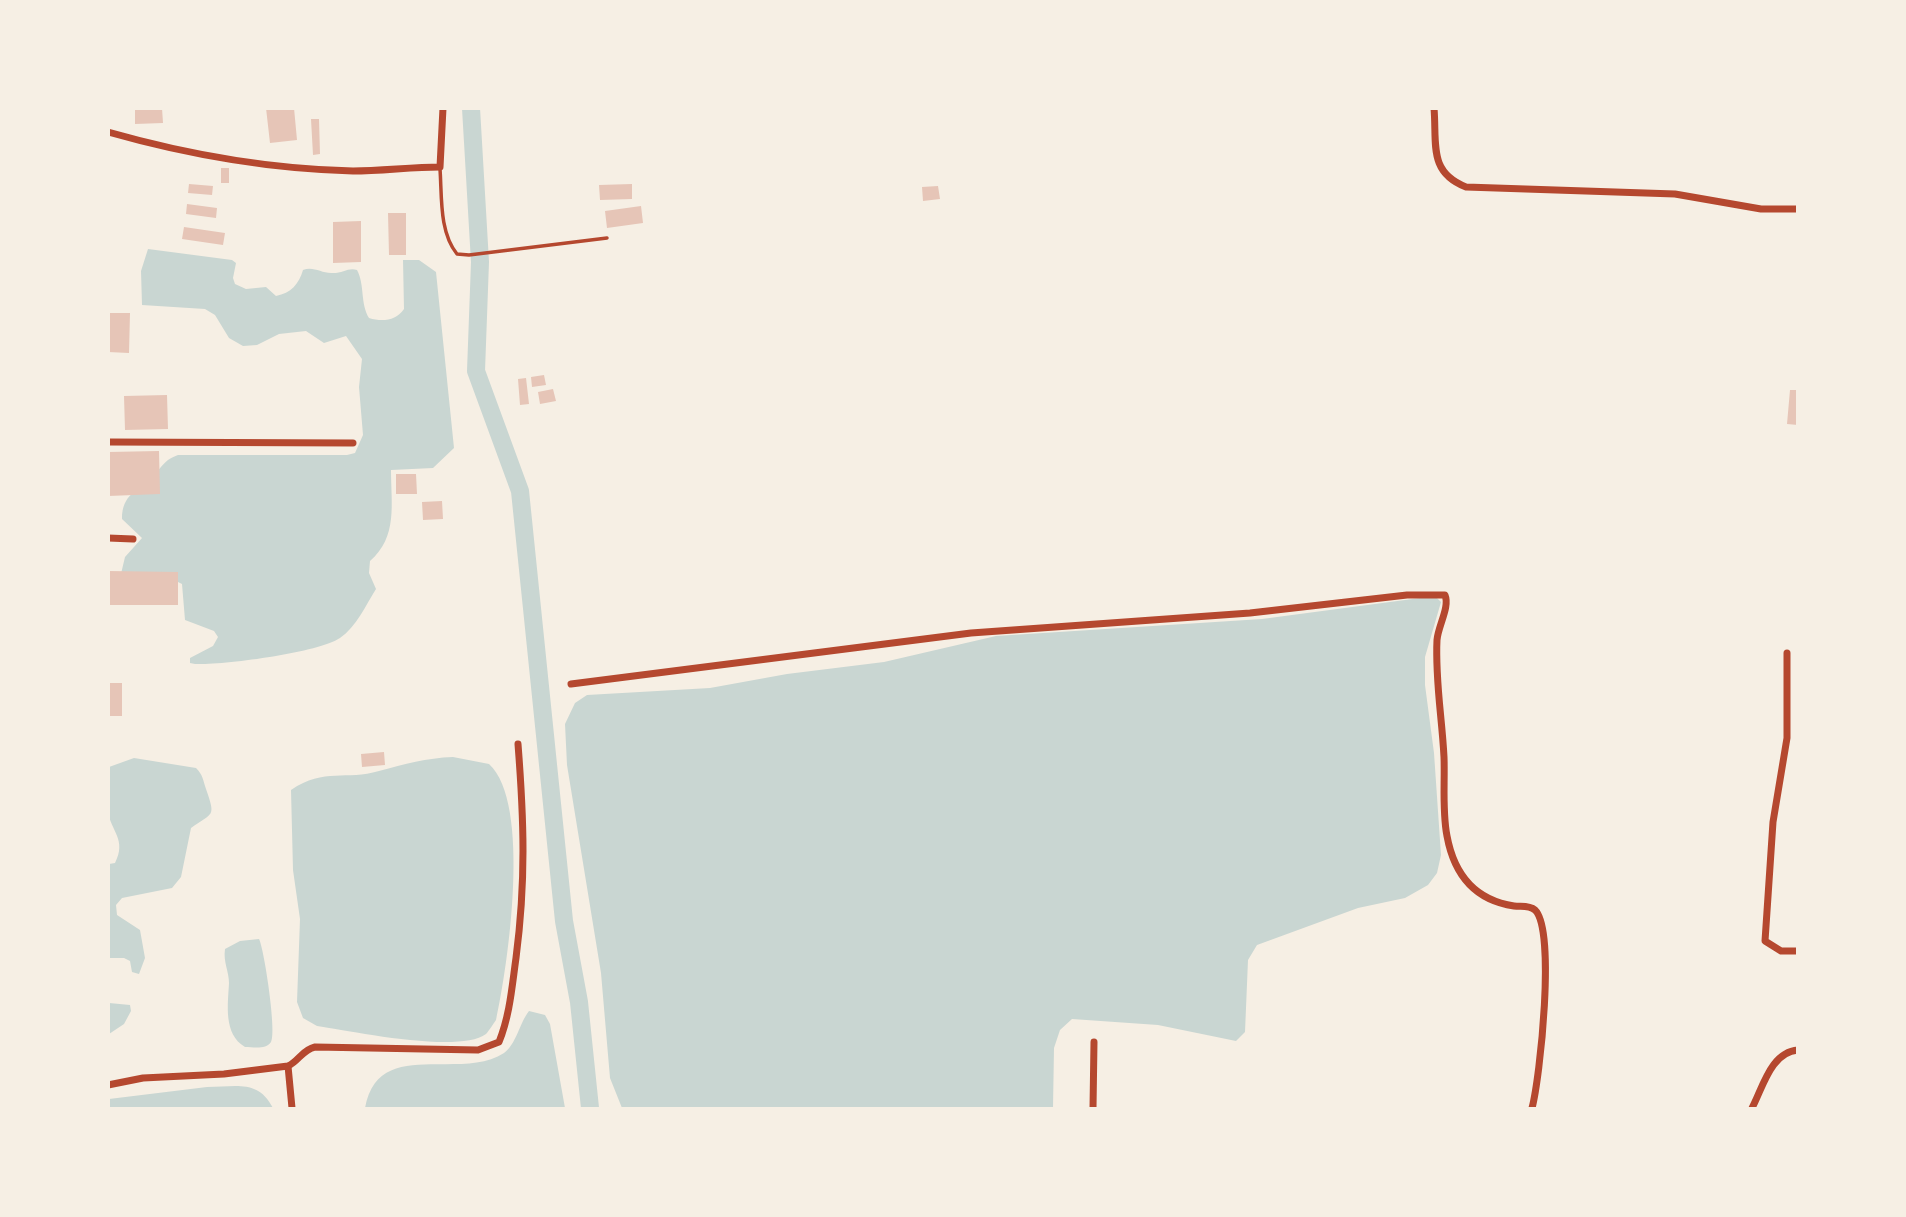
<!DOCTYPE html>
<style>
body{margin:0}
#map{position:relative;width:1906px;height:1217px;overflow:hidden;background:#f6efe4;font-family:"Asap Condensed",sans-serif}
canvas{display:block}
.frame{position:absolute;inset:0;border:110px solid #f6efe4;pointer-events:none}
</style>
<div id="map">
<canvas width="1906" height="1217"></canvas>
<div class="frame"></div>
</div>
<script>
const c = document.querySelector('canvas').getContext('2d');
c.lineJoin = 'round';
function paint(path, color) { c.fillStyle = color; c.fill(path, 'evenodd'); }
function trace(path, color, width, dash) { c.strokeStyle = color; c.lineWidth = width; c.lineCap = dash ? 'butt' : 'round'; c.setLineDash(dash || []); c.stroke(path); }
paint(new Path2D(`
 M148,249L232,260L236,263L233,278L235,284L246,289L266,287L276,296C291,293 299,284 303,270C314,266 322,274 333,273C343,273 349,267 357,270C365,285 360,303 369,318C382,322 396,321 404,309L403,260H419L436,272L454,448L433,468L391,470C391,504 398,537 370,561L369,573L376,589C366,605 356,627 340,638C317,653 224,665 195,664L190,663V658L213,646L218,637L214,631L185,620L182,584L172,579L120,578L125,557L142,538L122,519C122,494 138,491 153,476C163,466 164,460 178,455H347L355,453L363,435L359,387L362,359L346,336L324,343L306,331L279,334L257,345L243,346L229,338L215,315L205,309L142,305L141,271Z
 M1435,596L1441,602L1425,657V685L1434,753L1441,855L1437,873L1428,885L1405,898L1358,908L1257,945L1248,960L1245,1032L1236,1041L1158,1025L1072,1019L1060,1030L1054,1048L1053,1108H622L610,1078L601,973L567,765L565,724L575,703L587,695L710,688L787,674L884,662L996,636L1262,619Z
 M453,757L489,764C532,803 508,966 496,1020C493,1024 489,1031 486,1034C459,1054 351,1031 317,1026L303,1018L297,1002L300,919L293,870L291,790C325,767 346,781 379,771C405,764 426,758 453,757Z
 M134,758L196,768C203,775 203,780 206,789C216,818 213,812 191,828L181,877L172,888L122,898L116,905L117,915L140,930L145,958L139,974L132,972L130,961L124,958H108L109,864L115,863C127,840 111,831 108,812C107,797 108,781 109,767Z
 M259,939C264,948 277,1033 271,1042C266,1050 253,1047 245,1047C223,1034 228,1004 229,983C229,971 223,962 225,949L240,941Z
 M109,1003L130,1005L131,1011L124,1024L109,1034Z
 M529,1011L545,1015L550,1024L565,1108H365C378,1036 459,1082 504,1053C516,1045 520,1022 529,1011Z
 M207,1087C236,1087 258,1079 273,1108H109V1099Z`), '#c9d6d2');
trace(new Path2D(`
 M471,108L480,262L476,371L520,491L564,921L579,1002L590,1108`), '#c9d6d2', 18);
paint(new Path2D(`
 M135,108H162L163,123L135,124Z
 M266,108H294L297,140L270,143Z
 M311,119H319L320,154L313,155Z
 M221,168H229V183H221Z
 M189,184L213,186L212,195L188,193Z
 M632,184V199L600,200L599,185Z
 M938,186L940,199L923,201L922,187Z
 M187,204L217,208L216,218L186,214Z
 M641,206L643,223L607,228L605,211Z
 M388,213H406V255H389Z
 M361,221V262L333,263V222Z
 M184,227L225,233L223,245L182,239Z
 M108,313H130L129,353L108,352Z
 M544,375L546,385L532,387L531,377Z
 M526,378L529,404L520,405L518,379Z
 M553,389L556,401L540,404L538,392Z
 M1790,390H1798V425L1787,424Z
 M167,395L168,429L125,430L124,396Z
 M159,451L160,494L108,496V452Z
 M396,474H416L417,494H396Z
 M442,501L443,519L423,520L422,502Z
 M108,571L178,572V605H108Z
 M108,683H122V716H108Z
 M384,752L385,765L362,767L361,754Z`), '#e6c5b7');
trace(new Path2D(`
 M440,169C442,196 439,232 457,254L469,255L607,238`), '#b5482f', 3.5);
trace(new Path2D(`
 M1434,108C1437,144 1428,172 1466,187L1675,194L1761,209H1798
 M108,132C189,155 269,169 353,171C382,171 411,167 440,167L443,108
 M108,442L353,443
 M108,538L133,539
 M1787,653V738L1773,822L1765,941L1781,951H1798
 M571,684L971,633L1250,613L1407,595H1445C1450,607 1438,626 1437,640C1435,680 1442,717 1444,757C1445,782 1442,811 1447,836C1454,874 1474,900 1514,906C1521,907 1529,905 1535,910C1556,930 1540,1078 1532,1108
 M288,1066L292,1108
 M108,1085L143,1078L224,1074L288,1066C299,1061 302,1050 315,1047L478,1050L499,1042C510,1015 512,986 516,958C526,881 524,821 518,744
 M1093,1108L1094,1042
 M1752,1108C1763,1087 1771,1052 1798,1050`), '#b5482f', 7);
</script>
